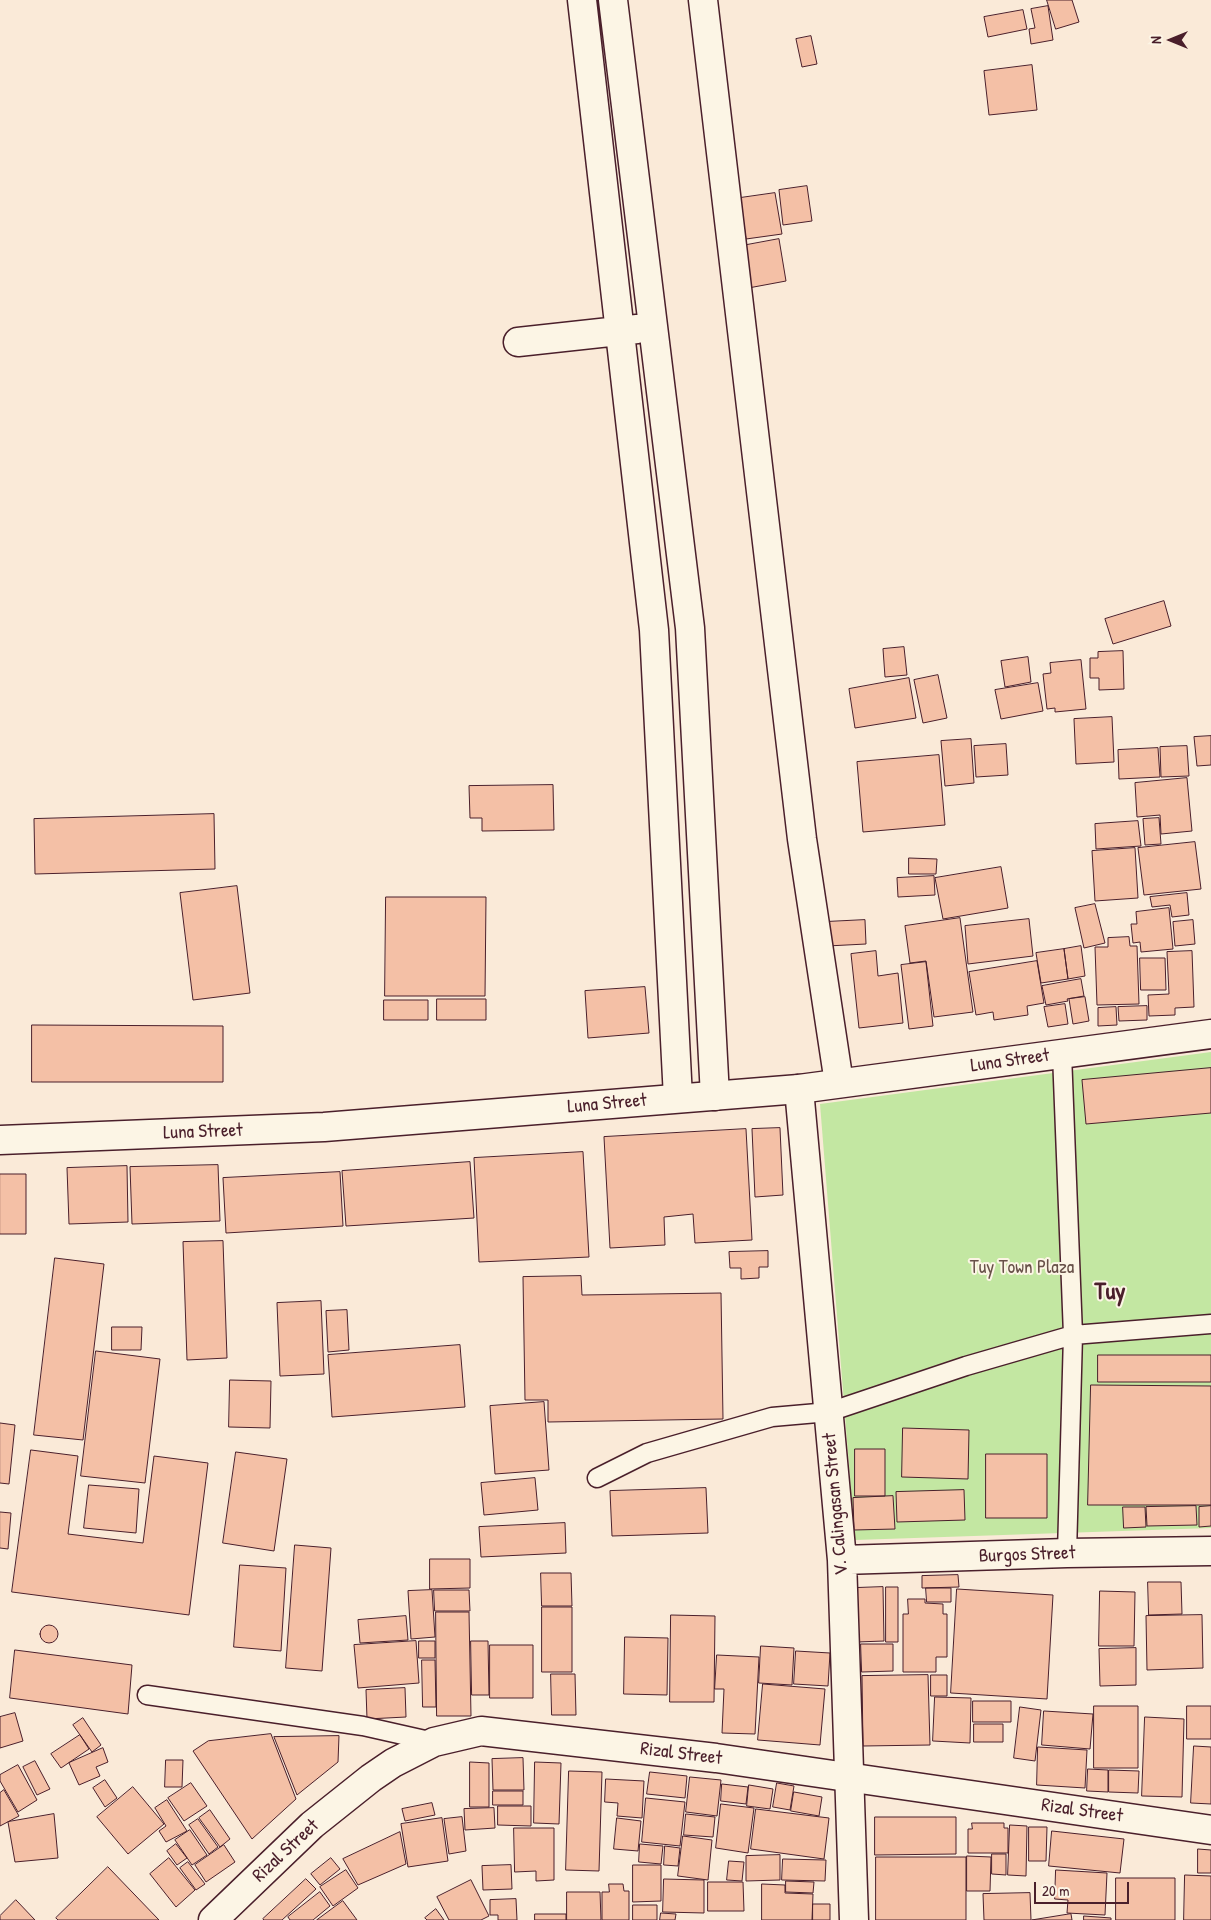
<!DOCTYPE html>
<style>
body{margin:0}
#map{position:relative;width:1211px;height:1920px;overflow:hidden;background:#faead8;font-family:"Patrick Hand",sans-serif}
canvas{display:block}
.north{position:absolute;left:1146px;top:15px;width:50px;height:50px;-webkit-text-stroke:4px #fcf5e5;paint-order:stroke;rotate:270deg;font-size:14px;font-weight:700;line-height:20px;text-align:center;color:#4a1f2b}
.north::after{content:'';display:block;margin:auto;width:18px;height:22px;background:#4a1f2b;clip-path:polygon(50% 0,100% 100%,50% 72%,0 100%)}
.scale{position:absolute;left:1034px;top:1882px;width:95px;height:22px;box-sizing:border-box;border:2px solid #4a1f2b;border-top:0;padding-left:6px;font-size:15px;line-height:18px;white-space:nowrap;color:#4a1f2b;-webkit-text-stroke:4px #fcf5e5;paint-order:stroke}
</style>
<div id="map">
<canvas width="1211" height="1920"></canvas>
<div class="north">N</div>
<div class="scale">20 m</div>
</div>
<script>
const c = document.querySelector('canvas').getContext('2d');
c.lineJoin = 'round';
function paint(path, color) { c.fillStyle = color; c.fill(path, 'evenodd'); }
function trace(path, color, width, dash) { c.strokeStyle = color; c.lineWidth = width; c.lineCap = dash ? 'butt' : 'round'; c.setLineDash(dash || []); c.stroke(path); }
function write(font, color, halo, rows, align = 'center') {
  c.font = font + ' "Patrick Hand",sans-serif'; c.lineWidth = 4; c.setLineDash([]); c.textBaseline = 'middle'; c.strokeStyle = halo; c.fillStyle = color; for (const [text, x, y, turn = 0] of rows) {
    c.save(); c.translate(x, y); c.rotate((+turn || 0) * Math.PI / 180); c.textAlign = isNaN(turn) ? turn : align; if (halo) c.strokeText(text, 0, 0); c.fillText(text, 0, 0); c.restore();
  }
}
paint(new Path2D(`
 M1211,1052V1528L855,1540L820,1104Z`), '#c3e7a2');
const building = new Path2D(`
 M1047,0H1072L1079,22L1056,29Z
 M1048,6L1053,40L1031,44L1029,29L1035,28L1031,9Z
 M1023,10L1027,29L988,37L984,17Z
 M811,36L817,64L802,67L796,39Z
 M1032,65L1037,110L989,115L984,71Z
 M807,186L812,221L783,225L779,190Z
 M775,193L782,234L746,239L740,198Z
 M779,239L786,281L743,289L736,247Z
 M1164,601L1171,626L1113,644L1105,619Z
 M904,647L907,675L885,677L883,649Z
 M1123,651L1124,689L1099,690V678H1090V658H1098V652Z
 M1028,657L1031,682L1005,687L1001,661Z
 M1081,660L1086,709L1055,712V708L1047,709L1043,674L1051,673L1050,663Z
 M938,675L947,718L923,723L914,680Z
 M909,678L916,718L855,728L849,689Z
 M1038,683L1043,711L1001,719L995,690Z
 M1112,717L1114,762L1076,764L1074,719Z
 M1211,736V765L1197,766L1194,737Z
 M971,739L974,783L945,786L941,741Z
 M1006,744L1008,775L976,777L974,746Z
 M1187,746L1189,776L1161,777L1160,747Z
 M1158,748L1160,777L1119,779L1118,750Z
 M939,755L945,825L863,832L857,762Z
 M1187,778L1192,831L1161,834L1160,815L1137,817L1135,783Z
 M553,785L554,830L482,831V818H470L469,786Z
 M214,814L215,869L35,874L34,819Z
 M1159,818L1161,844L1145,845L1143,819Z
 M1138,821L1141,846L1096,849L1095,824Z
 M1195,842L1201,889L1144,895L1138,848Z
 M1135,848L1138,898L1095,901L1092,851Z
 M909,858L937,859L936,874H909Z
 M1001,867L1008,908L943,919L935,878Z
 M934,876L935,895L898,897L897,878Z
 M237,886L250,993L193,1000L180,893Z
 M1187,893L1189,915L1172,917L1170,905L1152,907L1150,897Z
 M386,897H486L485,996H385Z
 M1095,904L1105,943L1084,948L1075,908Z
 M1169,908L1173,949L1141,952L1140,942L1133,943L1131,924H1137L1136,912Z
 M960,918L973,1012L934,1017L926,961L910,963L905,926Z
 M1029,919L1033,956L968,964L965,926Z
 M865,920L866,944L827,946L825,922Z
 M1193,920L1195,944L1175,946L1173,922Z
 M1129,937L1130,946H1137L1139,1004L1097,1005L1095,947H1108V938Z
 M1081,946L1085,976L1068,979L1064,949Z
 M1064,949L1068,979L1041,983L1036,953Z
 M876,951L878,976L898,973L903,1023L859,1028L851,954Z
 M1192,951L1194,1007L1175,1008V1015L1149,1016L1148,995L1169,994L1167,952Z
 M1140,958H1165L1166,990H1141Z
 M1037,961L1044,1003L1027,1006L1028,1015L994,1020L993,1012L976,1015L969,972Z
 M926,962L933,1026L909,1029L901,965Z
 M1081,979L1084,996L1067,999L1068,1001L1046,1005L1042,986Z
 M645,987L649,1033L588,1038L585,991Z
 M1085,997L1089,1021L1073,1024L1069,999Z
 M437,999H486V1020H437Z
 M384,1000H428V1020H384Z
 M1065,1004L1068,1024L1048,1027L1044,1007Z
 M1147,1006V1020L1119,1021L1118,1007Z
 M1116,1007L1117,1025L1098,1026V1008Z
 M32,1025L223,1026V1082H32Z
 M1211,1068V1113L1086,1124L1082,1080Z
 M780,1128L783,1195L755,1197L752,1129Z
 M746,1129L752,1240L695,1243L693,1214L664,1217L665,1245L610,1248L604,1137Z
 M583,1152L589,1257L479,1262L474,1158Z
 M470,1162L474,1218L346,1226L342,1171Z
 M218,1165L220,1221L132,1224L130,1167Z
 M127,1166L128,1222L69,1224L67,1168Z
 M340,1172L343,1226L226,1233L223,1178Z
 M0,1174H26V1234H0Z
 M223,1241L227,1358L187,1360L183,1242Z
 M768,1251V1267H759V1278L741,1279V1268H730L729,1252Z
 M55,1258L104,1264L83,1440L34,1435Z
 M581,1276L582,1295L721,1293L723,1419L548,1422V1400H525L523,1277Z
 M321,1301L324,1374L280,1376L277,1303Z
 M347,1310L349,1350L328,1352L326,1311Z
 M112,1327H142L141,1350H112Z
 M460,1345L465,1407L332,1417L328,1355Z
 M96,1351L160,1359L145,1483L81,1476Z
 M1098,1355H1211V1382H1098Z
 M230,1380L271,1381L270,1428L229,1427Z
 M1091,1385L1211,1386V1505H1088Z
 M544,1402L549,1470L495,1474L490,1406Z
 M0,1423L15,1425L9,1484L0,1483Z
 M903,1428L969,1430L968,1479L902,1477Z
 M855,1449H885V1496H855Z
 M31,1450L78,1456L68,1534L143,1543L154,1456L208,1463L189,1615L12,1592Z
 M236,1452L287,1459L274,1551L223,1543Z
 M986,1454H1047V1518H986Z
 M535,1478L538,1510L484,1515L481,1483Z
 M89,1485L139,1489L136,1533L84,1528Z
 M706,1488L708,1533L612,1536L610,1491Z
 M964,1490L965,1520L897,1522L896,1492Z
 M893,1496L895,1529L854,1530L853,1498Z
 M1196,1506L1197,1525L1147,1526L1146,1507Z
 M1211,1506V1526L1199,1527V1507Z
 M1123,1507H1145L1146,1527L1124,1528Z
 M0,1512L11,1513L8,1549L0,1548Z
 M565,1523L566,1553L481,1557L479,1527Z
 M295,1545L331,1548L322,1671L286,1668Z
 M430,1559H470V1588L430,1589Z
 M240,1565L286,1568L281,1651L234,1647Z
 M541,1573H571L572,1606H542Z
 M958,1575L959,1587L922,1588V1576Z
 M1148,1582H1181L1182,1614L1149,1615Z
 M883,1587L884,1641L857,1642L855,1588Z
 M886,1587H898V1642H886Z
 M926,1588H951V1602H927Z
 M957,1589L1053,1595L1047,1699L951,1693Z
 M432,1590L435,1637L411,1639L408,1591Z
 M434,1590H469L470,1611H435Z
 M1100,1591L1135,1592L1134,1646H1099Z
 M908,1599H925V1603L943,1604V1614H947V1657H936V1672H903V1614H908Z
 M542,1607H572V1672H542Z
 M436,1612H469L471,1716H437Z
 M671,1615L715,1616L714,1702H670Z
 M1202,1615L1203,1668L1147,1670L1146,1616Z
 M406,1616L408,1640L360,1643L358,1620Z
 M40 1634a9 9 0 1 1 18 0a9 9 0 1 1-18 0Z
 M625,1637L668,1638L667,1695L624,1694Z
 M416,1641L419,1683L358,1688L354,1645Z
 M419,1641H435V1658H419Z
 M471,1641H488L489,1695H472Z
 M861,1644H893V1671L862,1672Z
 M490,1645H533V1698H490Z
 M761,1646L794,1648L792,1685L759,1683Z
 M1136,1648V1685L1100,1686L1099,1649Z
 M15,1650L132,1665L128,1714L10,1698Z
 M796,1651L830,1653L828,1686L794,1684Z
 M717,1655L759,1657L755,1734L722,1733L724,1689H715Z
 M422,1660H435L436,1707H423Z
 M551,1674H575L576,1715H552Z
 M928,1675L930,1745L863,1746L862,1676Z
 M931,1675H947V1696H931Z
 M763,1684L825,1689L820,1745L758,1740Z
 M405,1688L406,1717L367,1719L366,1690Z
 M935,1697L971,1698L970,1743L933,1741Z
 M973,1701H1011V1722H973Z
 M1094,1706H1138V1768H1094Z
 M1187,1706H1211V1739H1187Z
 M1020,1707L1041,1710L1035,1761L1014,1758Z
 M1044,1711L1093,1714L1090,1749L1042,1745Z
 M15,1713L23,1741L0,1748V1717Z
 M1145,1717L1184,1719L1182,1797L1142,1796Z
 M83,1718L101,1745L92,1752L73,1725Z
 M974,1724H1003V1742H974Z
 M271,1734L296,1799L252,1839L193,1751L208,1741Z
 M80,1735L89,1749L61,1768L51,1754Z
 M339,1736L338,1762L297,1795L274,1737Z
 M1194,1746L1211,1747V1804L1191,1803Z
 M1038,1747L1087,1750L1085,1788L1037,1785Z
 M103,1748L108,1762L96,1767L100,1776L79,1785L69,1763Z
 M523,1758L524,1790H493L492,1759Z
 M166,1760H183L182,1787H165Z
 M35,1761L50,1789L37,1795L23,1767Z
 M470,1762L489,1763V1807H470Z
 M535,1762L561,1763L559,1824L534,1823Z
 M18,1765L37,1800L18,1812L0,1781V1775Z
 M1088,1769L1108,1770V1792L1087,1791Z
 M1109,1770L1139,1771L1138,1793L1109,1792Z
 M569,1771L602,1772L599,1871L566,1870Z
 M650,1772L687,1776L685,1798L647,1794Z
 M690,1777L721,1780L717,1816L686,1812Z
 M606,1779L644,1781L642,1818L617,1816L618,1803L605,1802Z
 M105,1780L117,1798L105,1807L93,1788Z
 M191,1783L207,1806L184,1821L168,1798Z
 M777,1783L794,1786L790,1810L773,1807Z
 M722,1784L748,1787L746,1804L721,1801Z
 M749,1785L773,1789L770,1809L747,1806Z
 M133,1787L164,1824L128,1854L97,1817Z
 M4,1790L19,1816L0,1826V1793Z
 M493,1791H523V1805H493Z
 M794,1792L822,1797L819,1816L791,1811Z
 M646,1798L685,1802L680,1846L642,1842Z
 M167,1800L187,1831L166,1842L159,1831L166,1826L155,1808Z
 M432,1803L435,1815L405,1821L402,1809Z
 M721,1804L754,1808L748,1853L716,1848Z
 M498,1806H531V1826L498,1825Z
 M494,1808L495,1828L465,1830L464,1809Z
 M756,1809L829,1818L824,1859L751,1849Z
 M210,1810L230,1839L220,1847L199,1818Z
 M54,1814L58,1858L15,1862L8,1822Z
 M686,1814L715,1817L713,1837L684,1835Z
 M462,1817L466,1851L449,1854L444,1819Z
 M875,1817H956V1854L875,1855Z
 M442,1818L448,1861L408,1867L401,1824Z
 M617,1818L641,1821L638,1851L614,1849Z
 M198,1819L218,1847L209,1854L189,1825Z
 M972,1823H1004V1828H1008V1853H968V1829H972Z
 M1010,1825L1027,1826L1026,1876L1008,1875Z
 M1029,1827H1047L1046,1861H1029Z
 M514,1828H554V1880L536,1881V1871L515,1872Z
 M190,1830L207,1855L192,1865L175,1840Z
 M1052,1831L1124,1839L1120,1873L1049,1866Z
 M400,1832L406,1864L358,1885L343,1859Z
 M683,1836L712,1840L708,1880L678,1876Z
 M176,1844L187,1858L177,1865L167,1851Z
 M640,1844L663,1846L661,1864L639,1862Z
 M224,1845L235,1862L206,1882L195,1865Z
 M665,1846L680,1848L678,1866L664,1865Z
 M1198,1849L1211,1850V1873H1198Z
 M992,1854H1006V1875L992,1874Z
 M780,1855V1880L746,1881V1856Z
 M967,1856L991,1857L990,1891H967Z
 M876,1857H966V1920H876Z
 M169,1858L195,1890L176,1907L150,1874Z
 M331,1858L340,1869L320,1885L311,1874Z
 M783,1859L826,1860L825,1881L782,1880Z
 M729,1861L744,1862L742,1881L727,1880Z
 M188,1862L205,1884L196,1890L180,1868Z
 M511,1865L512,1889L483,1890L482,1866Z
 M633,1865H661V1901L633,1902Z
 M108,1867L159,1920H58L56,1918Z
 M346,1870L358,1888L333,1906L320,1887Z
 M1056,1870L1107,1873L1105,1915L1067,1913L1068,1900L1055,1899Z
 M1185,1875L1211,1876V1920H1184Z
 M1116,1878H1175V1920H1116Z
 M306,1879L316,1889L282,1920H264L263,1919Z
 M664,1879L704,1880V1913L663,1912Z
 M471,1880L489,1916L481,1920H449L437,1897Z
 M786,1881L814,1882L813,1893L786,1892Z
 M708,1882H743L744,1911H708Z
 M609,1884H623L624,1891H629V1920H602V1892H609Z
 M762,1884L785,1885V1893L813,1894L812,1920H762Z
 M320,1892L330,1906L313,1920H290L288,1917Z
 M567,1892H600L601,1920H567Z
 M1030,1893L1031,1920H984L983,1894Z
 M516,1899L517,1920H498V1915H490V1900Z
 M16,1900L35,1920H0V1916Z
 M343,1901L357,1920H317Z
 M813,1904H830V1920H813Z
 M633,1905H657V1920H633Z
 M436,1909L444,1920H427L425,1918Z
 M661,1913L676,1914L675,1920H660Z
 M535,1914H566V1920H535Z
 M1071,1914L1072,1920H1032Z
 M1084,1916L1111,1918V1920H1084Z`);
paint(building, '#f4c0a6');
trace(building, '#4a1f2b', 1);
const lane = new Path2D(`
 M1062,1054L1073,1335L1067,1553
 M597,1478L647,1453L772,1417L829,1412L966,1366L1073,1335L1211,1324
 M147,1695L363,1726L434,1742`);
const street = new Path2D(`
 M582,0L654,630L678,1098
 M613,0L690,628L715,1096
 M703,0L802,839L839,1083
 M518,342L637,329
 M799,1089L842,1560L854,1920
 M842,1560L1067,1553L1211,1551`);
const secondary = new Path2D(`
 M0,1140L324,1127L799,1089L1211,1034
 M213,1920L312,1825L371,1778L393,1763L434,1742L481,1731L716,1758L1211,1830`);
trace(lane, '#4a1f2b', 21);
trace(street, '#4a1f2b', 31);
trace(secondary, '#4a1f2b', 31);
trace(lane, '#fcf5e5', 18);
trace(street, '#fcf5e5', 28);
trace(secondary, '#fcf5e5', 28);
write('19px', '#4a1f2b', '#fcf5e5', [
 ["Luna Street",1010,1061,-8],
 ["Luna Street",607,1104,-5],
 ["Luna Street",203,1132,-2],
 ["V. Calingasan Street",836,1504,-95],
 ["Burgos Street",1027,1555,-2],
 ["Rizal Street",681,1754,7],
 ["Rizal Street",1082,1811,8],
 ["Rizal Street",286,1851,-43]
]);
write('19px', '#685149', '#fcf5e5', [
 ["Tuy Town Plaza",1022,1268]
]);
write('bold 24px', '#4a1f2b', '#fcf5e5', [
 ["Tuy",1110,1293]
]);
</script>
